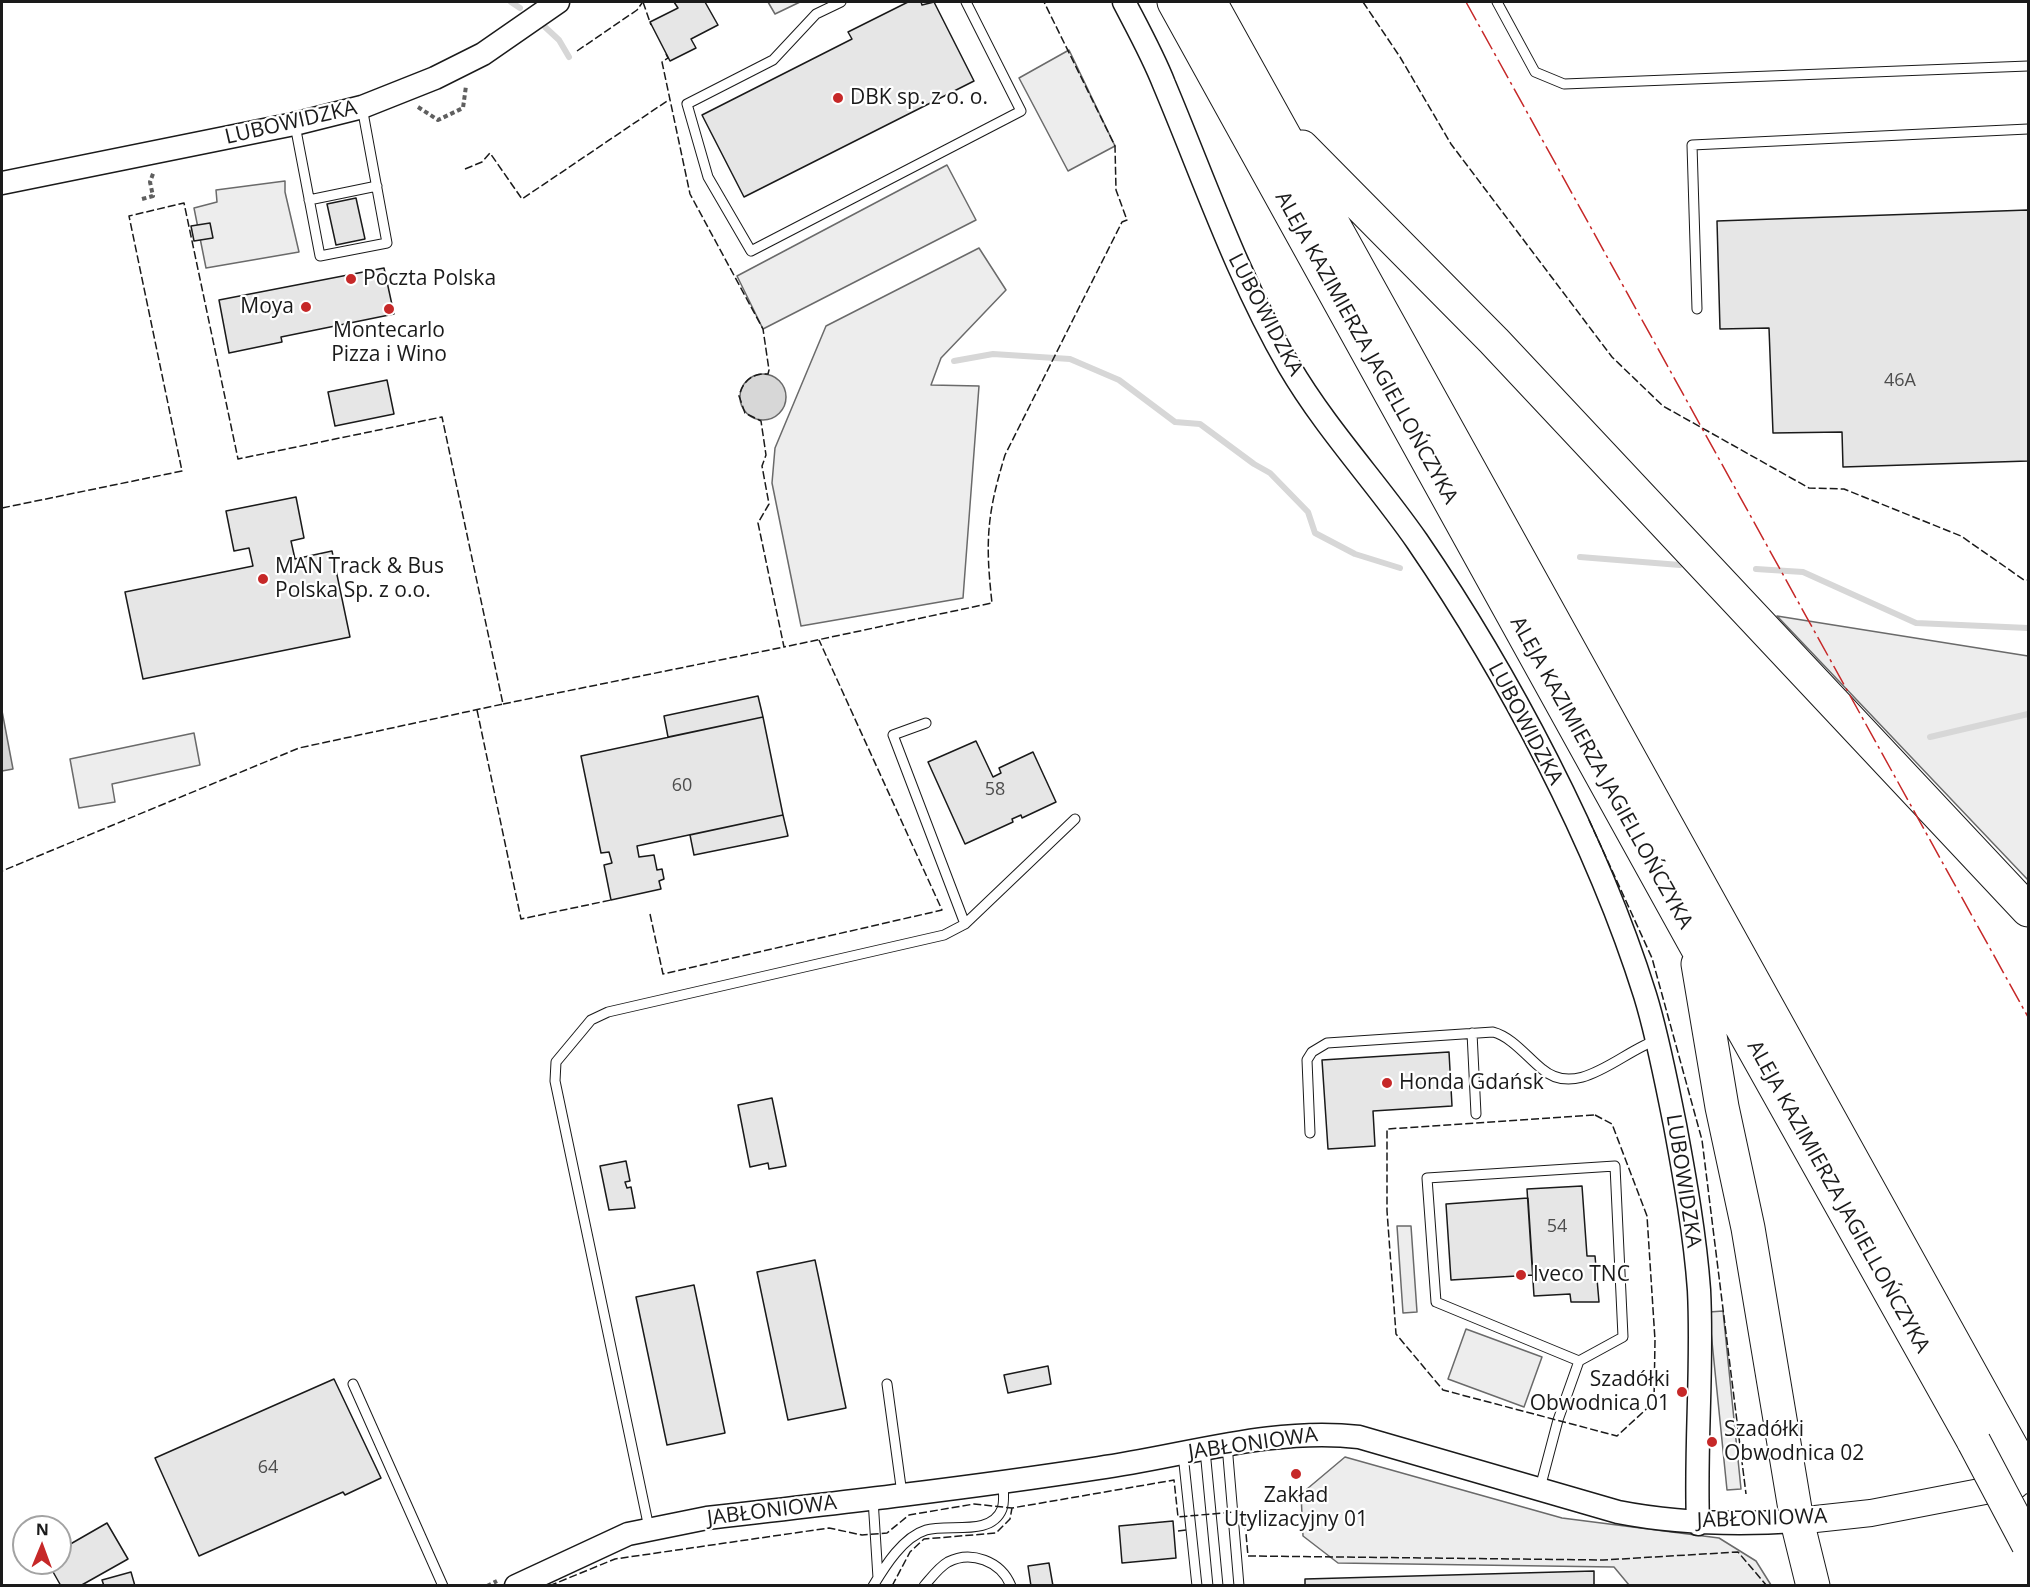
<!DOCTYPE html>
<meta charset="utf-8">
<style>
body{margin:0}
#map{position:relative;width:2030px;height:1587px;overflow:hidden;background:#fff;font-family:"Open Sans",sans-serif}
canvas{display:block}
.frame{position:absolute;inset:0;border:3px solid #1a1a1a;pointer-events:none}
.north{position:absolute;left:12px;top:1515px;width:60px;height:60px;box-sizing:border-box;background:#fff;border:2px solid #a3a3a3;border-radius:50%;rotate:1deg;font-size:16px;font-weight:700;line-height:24px;text-align:center;color:#1a1a1a}
.north::after{content:'';display:block;margin:auto;width:21px;height:27px;background:#c62828;clip-path:polygon(50% 0,100% 100%,50% 72%,0 100%)}
</style>
<div id="map">
<canvas width="2030" height="1587"></canvas>
<div class="frame"></div>
<div class="north">N</div>
</div>
<script>
const c = document.querySelector('canvas').getContext('2d');
c.lineJoin = 'round';
function paint(path, color) { c.fillStyle = color; c.fill(path, 'evenodd'); }
function trace(path, color, width, dash) { c.strokeStyle = color; c.lineWidth = width; c.lineCap = dash ? 'butt' : 'round'; c.setLineDash(dash || []); c.stroke(path); }
function write(font, color, halo, rows, align = 'center') {
  c.font = font + ' "Open Sans",sans-serif'; c.lineWidth = 4.5; c.setLineDash([]); c.textBaseline = 'middle'; c.strokeStyle = halo; c.fillStyle = color; for (const [text, x, y, turn = 0] of rows) {
    c.save(); c.translate(x, y); c.rotate((+turn || 0) * Math.PI / 180); c.textAlign = isNaN(turn) ? turn : align; if (halo) c.strokeText(text, 0, 0); c.fillText(text, 0, 0); c.restore();
  }
}
const built = new Path2D(`
 M768,2H800L775,14Z
 M1069,50L1115,146L1068,171L1019,78Z
 M947,165L976,220L763,329L737,276Z
 M285,181V192L299,252L206,268L194,208L217,202L216,190Z
 M979,248L1006,290L941,358L931,385L979,386L963,598L801,626L772,483L775,448L826,326Z
 M1777,616L2028,656V880Z
 M194,733L200,765L112,784L115,802L79,808L70,759Z
 M1397,1226H1411L1417,1312L1403,1313Z
 M1723,1311L1741,1489L1727,1490L1709,1312Z
 M1466,1329L1542,1357L1524,1407L1448,1379Z
 M1345,1457L1562,1518L1719,1538L1756,1561L1771,1585H1629L1614,1567L1338,1563L1303,1536L1301,1494Z`);
paint(built, '#ededed');
trace(built, '#6a6a6a', 1.5);
const water = new Path2D(`
 M740 397a23 23 0 1 1 46 0a23 23 0 1 1-46 0Z
 M2,711L13,769L2,771Z`);
paint(water, '#d7d7d7');
trace(water, '#6a6a6a', 1.5);
trace(new Path2D(`
 M511,2L520,8
 M545,27L559,40L569,57
 M954,361L993,354L1070,359L1119,380L1175,422L1200,424L1254,464L1270,473L1308,512L1315,533L1355,554L1400,568
 M1580,557L1680,565
 M1756,569L1803,572L1916,623L2028,628
 M1930,737L2028,714`), '#d7d7d7', 6);
const building = new Path2D(`
 M674,2H705L718,25L691,39L696,48L670,61L650,22L678,8Z
 M908,2H921L922,5L934,2L974,81L744,197L702,115L852,39L848,32Z
 M356,198L365,239L336,245L327,204Z
 M2028,210V461L1843,467L1842,432L1773,433L1769,328L1720,329L1717,221Z
 M210,223L213,238L194,241L191,226Z
 M384,268L394,314L281,337L282,342L229,353L219,300Z
 M387,380L394,414L335,426L328,392Z
 M296,497L304,538L291,541L295,559L332,551L350,637L143,679L125,592L253,566L249,548L234,551L226,511Z
 M758,696L763,717L668,737L664,716Z
 M763,717L783,815L637,846L639,857L654,855L657,870L662,869L664,879L659,881L661,889L611,900L604,865L612,863L609,852L601,853L581,756Z
 M976,741L993,777L1001,773L999,768L1033,752L1056,802L1022,818L1021,815L1012,819L1013,822L965,844L928,762Z
 M783,815L788,836L694,855L690,835Z
 M1449,1052L1452,1106L1373,1111L1375,1146L1328,1149L1322,1060Z
 M772,1098L786,1166L769,1169L768,1163L750,1167L738,1105Z
 M626,1161L630,1181L625,1182L627,1188L631,1187L635,1208L609,1210L600,1166Z
 M1582,1186L1587,1256H1595L1599,1302H1571L1570,1294L1534,1296L1527,1189Z
 M1528,1198L1533,1275L1451,1280L1446,1204Z
 M815,1260L846,1408L788,1420L757,1272Z
 M694,1285L725,1433L667,1445L636,1297Z
 M1048,1366L1051,1384L1008,1393L1004,1375Z
 M334,1379L381,1478L345,1495L343,1492L199,1556L155,1458Z
 M1173,1521L1176,1558L1122,1563L1119,1526Z
 M107,1523L128,1559L80,1586H61L48,1563H60V1550Z
 M1049,1563L1053,1586H1031L1028,1566Z
 M1594,1571V1586H1305V1579Z
 M131,1572L135,1586H104L102,1580Z`);
paint(building, '#e6e6e6');
trace(building, '#1a1a1a', 1.5);
const service = new Path2D(`
 M841,2L816,14L773,60L687,104L708,177L751,251L1021,111L966,2
 M1497,2L1535,72L1564,84L2028,66
 M295,125L320,256L387,243L362,107
 M309,200L377,186
 M1697,309L1692,145L2028,129
 M926,723L893,735L965,924
 M1472,1033L1476,1114
 M1310,1133L1307,1060L1312,1052L1327,1043L1493,1032C1512,1037 1527,1057 1542,1069C1578,1100 1622,1051 1657,1040
 M353,1384L443,1586
 M887,1384L902,1494
 M1227,1445L1239,1586
 M1205,1450L1218,1586
 M1183,1454L1197,1586
 M1540,1488L1558,1420L1579,1361L1623,1337L1615,1166L1427,1178L1436,1302L1579,1361
 M873,1499L878,1578
 M649,1528L555,1081L556,1062L591,1020L608,1012L944,935L965,924L1075,819
 M873,1586C885,1566 903,1537 926,1530C948,1523 991,1537 1002,1509C1005,1501 1003,1489 1003,1481
 M924,1586C931,1578 939,1567 948,1562C971,1550 1001,1561 1011,1586`);
const tertiary = new Path2D(`
 M1124,2C1138,29 1153,56 1164,84C1204,179 1237,276 1289,366C1326,429 1376,482 1417,541C1508,674 1597,842 1645,995C1658,1037 1666,1081 1675,1125C1685,1179 1695,1235 1699,1290C1703,1368 1695,1446 1698,1524
 M2,183L294,124L362,107L435,78L483,54L558,2
 M516,1586L628,1534L707,1518C838,1503 969,1488 1099,1468C1185,1456 1272,1427 1359,1437L1618,1512C1679,1524 1736,1525 1797,1521`);
const secondary = new Path2D(`
 M1797,1521L1871,1513L2016,1485`);
const motorway = new Path2D(`
 M1174,2L1694,942L1974,1442
 M1210,2L2028,1477
 M1302,147L1494,341L2028,910
 M1698,964L1722,1107L1748,1228L1797,1521L1813,1586`);
trace(service, '#1a1a1a', 11);
trace(tertiary, '#1a1a1a', 25);
trace(secondary, '#1a1a1a', 28);
trace(motorway, '#1a1a1a', 35);
trace(new Path2D(`
 M418,107L438,120L463,108L466,86
 M142,199L153,196L150,182L154,171
 M487,1586L497,1581`), '#5f5f5f', 4, [4.5, 3]);
trace(service, '#fff', 9);
trace(tertiary, '#fff', 22);
trace(secondary, '#fff', 26);
trace(motorway, '#fff', 33);
const motorwayBridge = new Path2D(`
 M1974,1442L2028,1544`);
trace(motorwayBridge, '#1a1a1a', 35, []);
trace(motorwayBridge, '#fff', 33);
trace(new Path2D(`
 M643,2L651,25
 M1363,2L1400,57L1451,144L1612,357L1663,406L1809,488L1844,489L1961,536L2024,580H2028
 M577,51L637,10L642,3
 M666,54L668,58L662,62L690,194L763,329L769,370L768,374C752,373 743,381 739,396L745,413L761,421L766,455L762,466L769,504L758,523L784,647L992,603C985,541 987,514 1005,455L1122,222L1127,220L1116,190L1115,146L1044,2
 M465,169L482,162L490,153L522,199L670,99
 M2,508L182,471L129,216L184,203L238,459L442,417L503,704L299,748L2,871
 M503,704L784,647
 M477,710L521,919L611,900
 M1589,820L1652,958L1702,1140L1746,1494
 M650,914L663,974L942,910L819,640
 M1595,1115L1612,1124L1647,1216L1655,1340L1654,1402L1617,1436L1443,1390L1396,1334L1387,1211V1129Z
 M1178,1531L1186,1530
 M549,1586L615,1559L829,1528L862,1535L887,1533L909,1515L974,1504L1012,1508L1174,1480L1178,1517L1244,1511L1248,1556L1603,1560L1738,1552L1767,1586
 M892,1586L910,1552L924,1539L996,1533L1010,1519L1012,1508`), '#1a1a1a', 1.5, [8, 3]);
trace(new Path2D(`
 M1466,2L2028,1017`), '#c62828', 1.5, [21, 4.5, 3, 4.5]);
for (const [x, y, r, color] of [
 [838,98,6,"#c62828"],
 [351,279,6,"#c62828"],
 [306,307,6,"#c62828"],
 [389,309,6,"#c62828"],
 [263,579,6,"#c62828"],
 [1387,1083,6,"#c62828"],
 [1521,1275,6,"#c62828"],
 [1682,1392,6,"#c62828"],
 [1712,1442,6,"#c62828"],
 [1296,1474,6,"#c62828"]
]) { const dot = new Path2D(); dot.arc(x, y, r, 0, 2 * Math.PI); c.fillStyle = color; c.fill(dot); trace(dot, '#fff', 2); }
write('18px', '#4d4d4d', null, [
 ["46A",1900,381],
 ["60",682,786],
 ["58",995,790],
 ["54",1557,1227],
 ["64",268,1468]
]);
write('21px', '#1a1a1a', '#fff', [
 ["DBK sp. z o. o.",850,98],
 ["Poczta Polska",363,279],
 ["Moya",294,307,"right"],
 ["Montecarlo",389,331,"center"],
 ["Pizza i Wino",389,355,"center"],
 ["MAN Track & Bus",275,567],
 ["Polska Sp. z o.o.",275,591],
 ["Honda Gdańsk",1399,1083],
 ["Iveco TNC",1533,1275],
 ["Szadółki",1670,1380,"right"],
 ["Obwodnica 01",1670,1404,"right"],
 ["Szadółki",1724,1430],
 ["Obwodnica 02",1724,1454],
 ["Zakład",1296,1496,"center"],
 ["Utylizacyjny 01",1296,1520,"center"]
], 'left');
write('21px', '#1a1a1a', '#fff', [
 ["LUBOWIDZKA",291,123,-13],
 ["LUBOWIDZKA",1265,315,62],
 ["ALEJA KAZIMIERZA JAGIELLOŃCZYKA",1366,348,61],
 ["LUBOWIDZKA",1525,724,62],
 ["ALEJA KAZIMIERZA JAGIELLOŃCZYKA",1601,773,61],
 ["LUBOWIDZKA",1683,1181,81],
 ["ALEJA KAZIMIERZA JAGIELLOŃCZYKA",1838,1197,61],
 ["JABŁONIOWA",1253,1444,-8],
 ["JABŁONIOWA",772,1511,-7],
 ["JABŁONIOWA",1762,1519,-2]
]);
</script>
